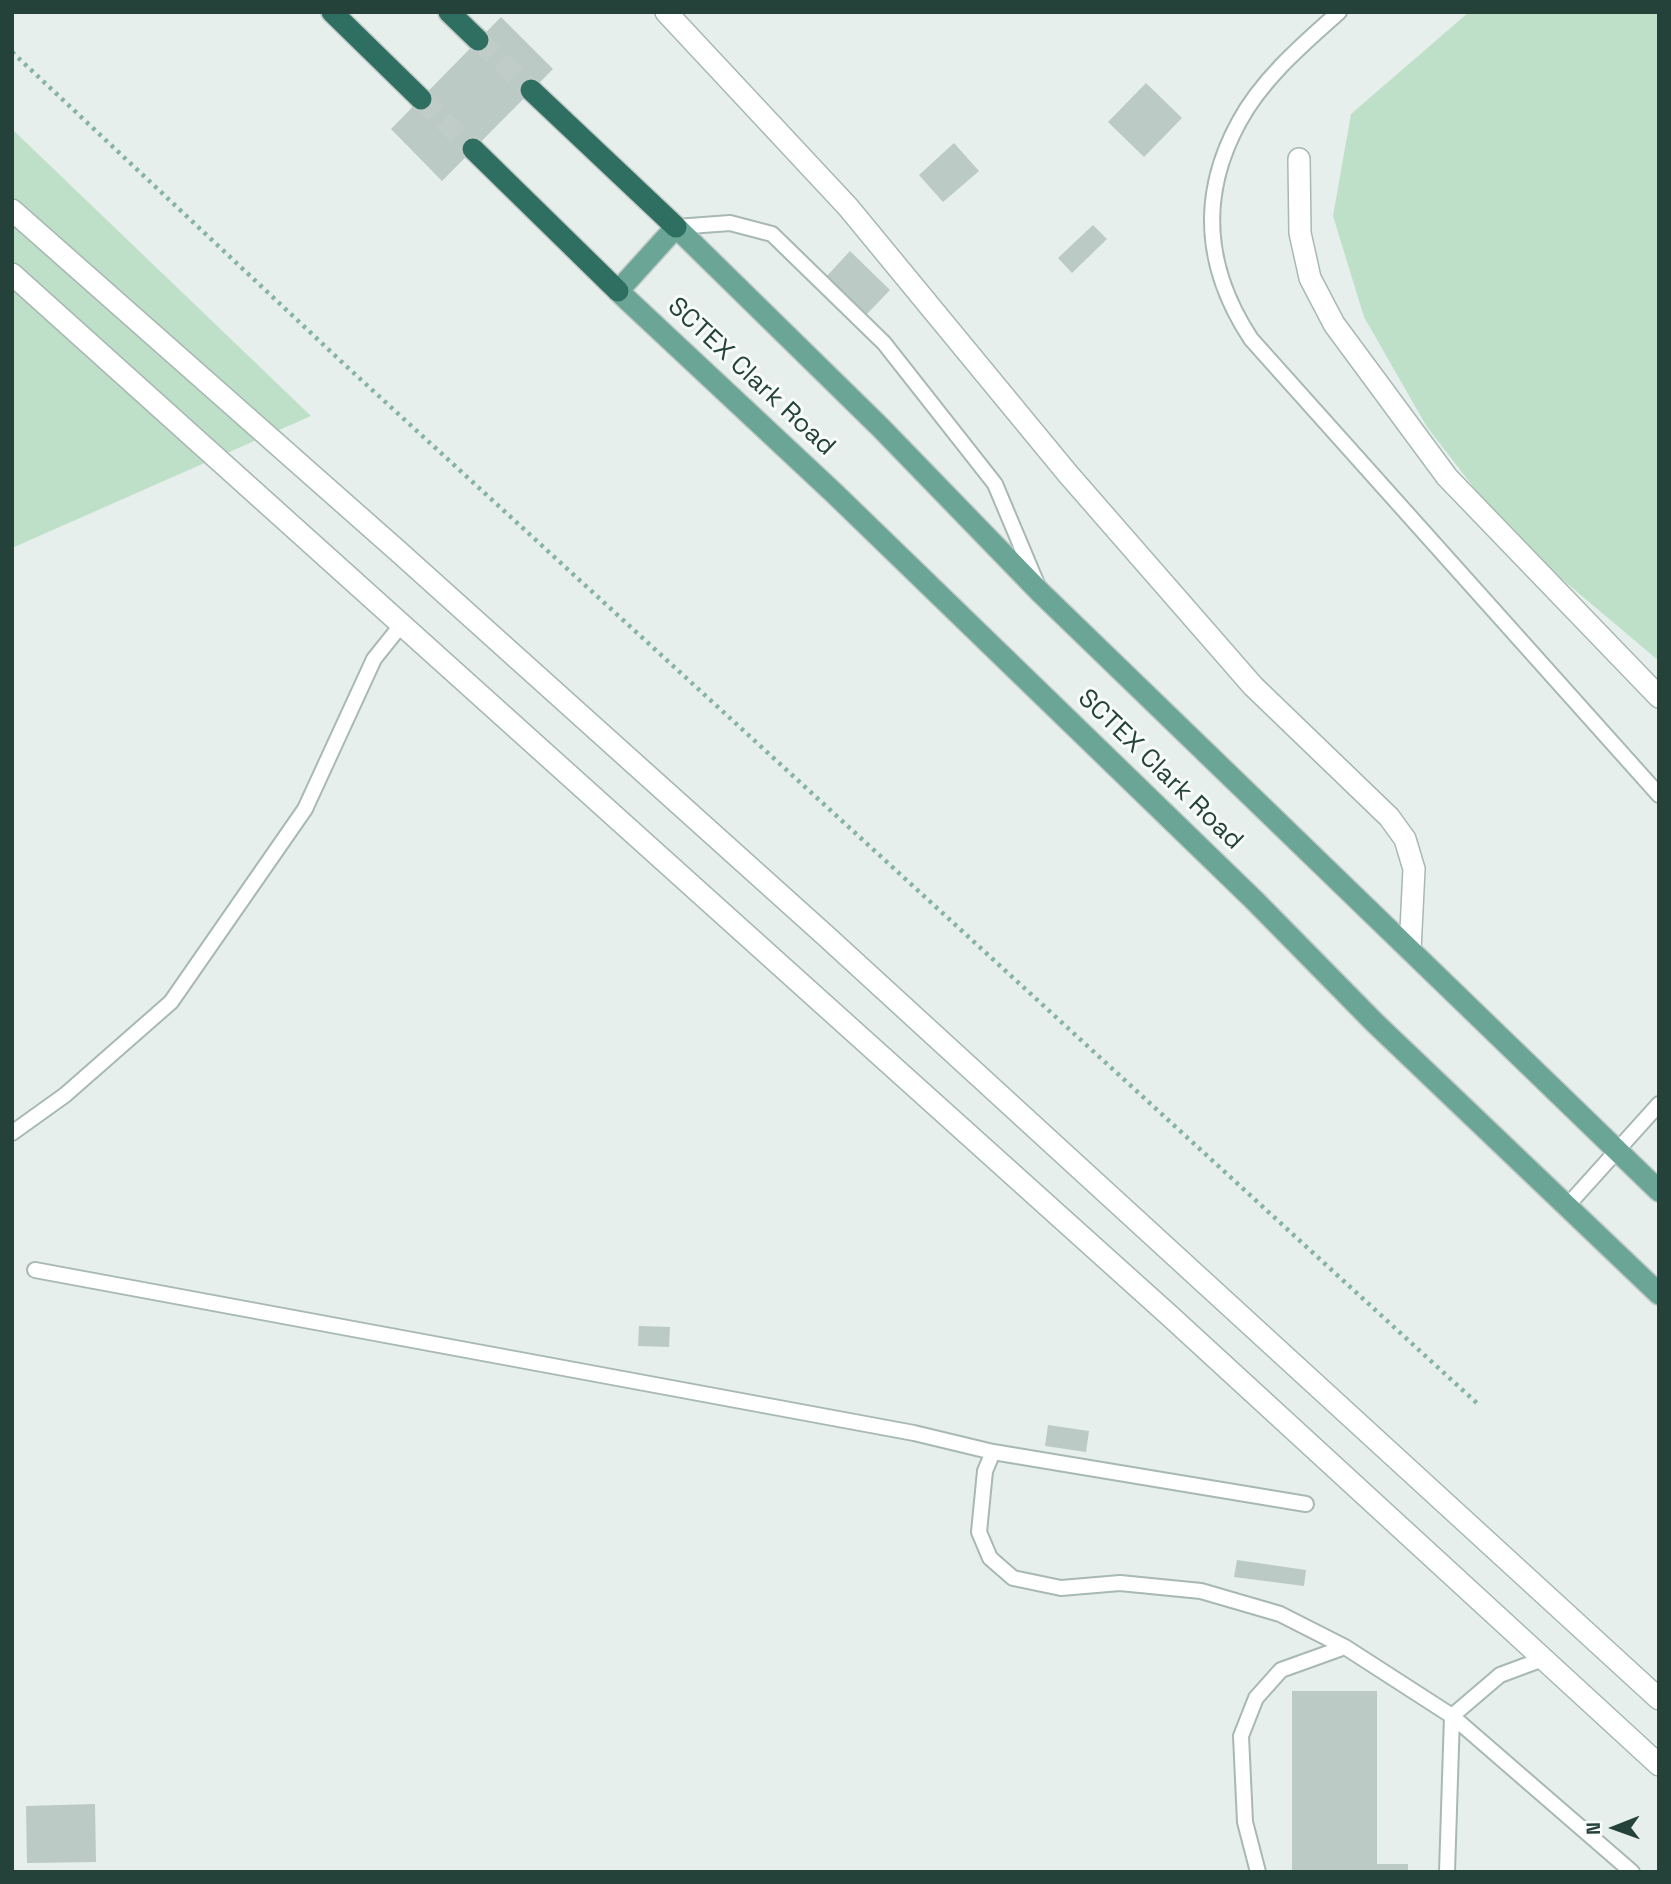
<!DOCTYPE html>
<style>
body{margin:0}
#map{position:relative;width:1671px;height:1884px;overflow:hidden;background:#e6efeb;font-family:"Space Grotesk",sans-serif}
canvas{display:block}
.frame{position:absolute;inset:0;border:14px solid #24423a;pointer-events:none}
.north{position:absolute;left:1580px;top:1793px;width:70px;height:70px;-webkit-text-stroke:5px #f7fbf9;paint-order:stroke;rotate:269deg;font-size:19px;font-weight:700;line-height:28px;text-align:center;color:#24423a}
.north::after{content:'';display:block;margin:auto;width:24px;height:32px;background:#24423a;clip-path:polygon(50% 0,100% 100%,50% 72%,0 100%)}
</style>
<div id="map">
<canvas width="1671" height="1884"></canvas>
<div class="frame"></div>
<div class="north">N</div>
</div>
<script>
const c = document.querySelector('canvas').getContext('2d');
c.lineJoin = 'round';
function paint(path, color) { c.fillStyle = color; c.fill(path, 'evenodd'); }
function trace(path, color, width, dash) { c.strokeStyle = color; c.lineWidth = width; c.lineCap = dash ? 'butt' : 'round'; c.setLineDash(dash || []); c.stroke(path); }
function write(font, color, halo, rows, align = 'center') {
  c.font = font + ' "Space Grotesk",sans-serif'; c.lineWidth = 6; c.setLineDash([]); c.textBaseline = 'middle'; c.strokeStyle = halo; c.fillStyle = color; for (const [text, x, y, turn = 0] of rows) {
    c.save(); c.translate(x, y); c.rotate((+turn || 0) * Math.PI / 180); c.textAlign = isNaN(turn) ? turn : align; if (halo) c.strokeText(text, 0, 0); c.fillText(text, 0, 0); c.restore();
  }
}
paint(new Path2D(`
 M1469,12H1659V661L1512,537L1427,427L1364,317L1333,216L1351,114Z
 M12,129L311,416L12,548Z`), '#bfe0c8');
paint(new Path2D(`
 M501,17L553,69L442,181L391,129Z
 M1146,83L1182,118L1144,157L1108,122Z
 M954,143L979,171L943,202L919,175Z
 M1093,225L1107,239L1072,273L1058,258Z
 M850,251L890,290L865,316L826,277Z
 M639,1326L670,1327L669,1347L638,1346Z
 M1048,1425L1089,1431L1086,1452L1045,1446Z
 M1237,1560L1306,1570L1304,1586L1234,1577Z
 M1292,1691H1377V1864H1408V1872H1292Z
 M95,1804L96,1862L27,1863L26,1806Z`), '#bbcac4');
trace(new Path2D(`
 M478,40L531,90
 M421,99L473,149`), '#bfccc8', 21, [21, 10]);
const lane = new Path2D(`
 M1339,12C1303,44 1262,79 1239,122C1198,197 1205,269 1251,339L1659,795
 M676,227L730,223L772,234L884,343L995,484L1037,584
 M12,1133L65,1095L171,1002L305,809L374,659L402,624
 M1567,1206L1659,1104
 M35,1270L914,1433L993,1452L1306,1504
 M993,1452L985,1471L979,1532L990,1558L1013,1578L1061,1588L1120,1583L1201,1591L1280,1614L1345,1647L1452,1716L1632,1872
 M1258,1872L1245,1822L1241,1736L1256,1698L1281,1670L1345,1647
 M1447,1872L1452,1716L1500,1675L1543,1659`);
const street = new Path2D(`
 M666,12L848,207L1068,474L1253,686L1389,817L1405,839L1414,869L1410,950
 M1299,159L1300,233L1310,278L1334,324L1447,477L1659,697
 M12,210L399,552L826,936L1659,1699
 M12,274L1170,1316L1659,1765`);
const primary = new Path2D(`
 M1659,1191L1040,592L880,427L676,227L618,291L834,493L1254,900L1375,1023L1659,1294`);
const highway = new Path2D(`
 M332,12L421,99
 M449,12L478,40
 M531,90L676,227
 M473,149L618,291`);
trace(lane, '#a8b8b2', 18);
trace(street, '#a8b8b2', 24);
trace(primary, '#c2cac8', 24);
trace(highway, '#c2cac8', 24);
trace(new Path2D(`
 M12,52L345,365L1480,1406`), '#86b3a5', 4.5, [3.5, 5]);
trace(lane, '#fff', 14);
trace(street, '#fff', 21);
trace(primary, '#6aa596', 21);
trace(highway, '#2f6f62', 21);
write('26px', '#24423a', '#f7fbf9', [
 ["SCTEX Clark Road",751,377,43],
 ["SCTEX Clark Road",1160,770,44]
]);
</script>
